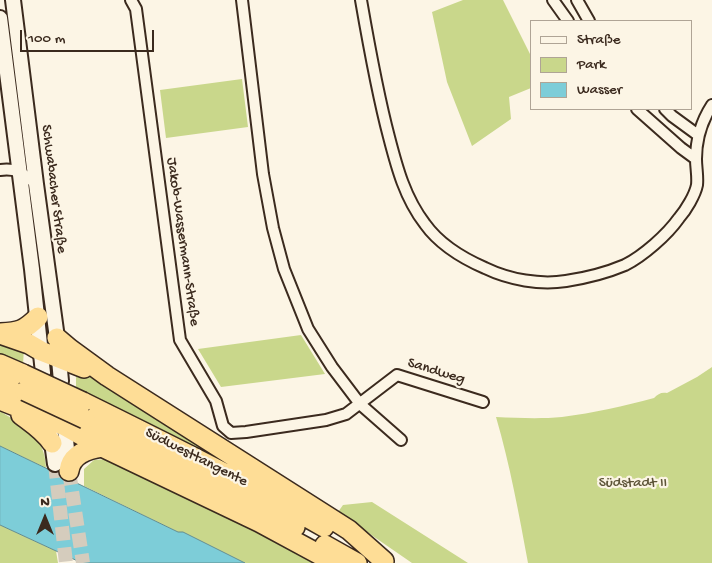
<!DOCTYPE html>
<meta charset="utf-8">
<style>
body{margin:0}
#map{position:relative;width:712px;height:563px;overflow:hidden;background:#fcf5e5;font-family:"Gochi Hand",sans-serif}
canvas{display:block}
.legend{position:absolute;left:530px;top:20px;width:162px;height:90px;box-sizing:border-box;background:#fcf5e5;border:1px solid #afa495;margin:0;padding:6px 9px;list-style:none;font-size:15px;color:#3b2a1e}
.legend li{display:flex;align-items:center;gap:10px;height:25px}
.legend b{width:25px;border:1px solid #afa495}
.north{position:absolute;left:20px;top:493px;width:50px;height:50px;-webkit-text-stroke:4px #fcf5e5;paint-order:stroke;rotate:0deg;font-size:14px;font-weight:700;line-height:20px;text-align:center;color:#3b2a1e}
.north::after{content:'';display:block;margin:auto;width:18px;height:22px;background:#3b2a1e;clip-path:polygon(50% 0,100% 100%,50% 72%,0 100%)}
.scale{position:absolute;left:20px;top:30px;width:134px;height:22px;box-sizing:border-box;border:2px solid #3b2a1e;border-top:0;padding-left:6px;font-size:15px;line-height:18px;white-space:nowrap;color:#3b2a1e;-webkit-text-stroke:4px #fcf5e5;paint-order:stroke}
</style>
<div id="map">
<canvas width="712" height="563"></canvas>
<ul class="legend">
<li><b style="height:6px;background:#fcf5e5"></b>Straße</li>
<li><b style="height:14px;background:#c9d78b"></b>Park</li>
<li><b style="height:14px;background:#7dcdd8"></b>Wasser</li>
</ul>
<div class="north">N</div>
<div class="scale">100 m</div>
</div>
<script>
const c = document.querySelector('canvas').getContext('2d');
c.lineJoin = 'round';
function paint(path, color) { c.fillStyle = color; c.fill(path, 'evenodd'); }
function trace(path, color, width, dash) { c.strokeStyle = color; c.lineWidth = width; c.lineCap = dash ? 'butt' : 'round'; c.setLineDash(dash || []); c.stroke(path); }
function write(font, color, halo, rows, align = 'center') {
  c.font = font + ' "Gochi Hand",sans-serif'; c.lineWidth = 4.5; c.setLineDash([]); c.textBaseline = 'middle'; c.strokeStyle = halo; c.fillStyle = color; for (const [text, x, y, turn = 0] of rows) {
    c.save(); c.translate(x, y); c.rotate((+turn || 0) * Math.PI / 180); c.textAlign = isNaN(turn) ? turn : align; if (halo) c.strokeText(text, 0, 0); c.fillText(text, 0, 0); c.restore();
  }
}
paint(new Path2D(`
 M463,0H503L531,56V88L509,97L511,119L472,146L447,82L432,12Z
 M242,79L248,127L166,138L160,90Z
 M301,335L325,374L221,387L198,349Z
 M0,341L24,348L23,365L0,355Z
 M712,367V563H528C519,514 510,465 496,417C518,418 541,419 562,417C594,413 624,406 654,398C658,394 661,392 667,393L697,377Z
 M80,374L96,378L242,473L189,444L76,389V377Z
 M0,411C25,427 45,436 46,468L0,446Z
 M107,459L121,462L321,563H245L183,532H178L84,486V469L94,460Z
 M372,502L468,563H412L338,512L343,505Z
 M0,525L56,551L58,563H0Z`), '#c9d78b');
const water = new Path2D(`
 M0,446L178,532H183L245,563H82L0,525Z`);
paint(water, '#7dcdd8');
trace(water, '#638c8e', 1);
trace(new Path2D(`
 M55,464L66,563
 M69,471L83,563`), '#d5ccbd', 14, [14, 7]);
const street = new Path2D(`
 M131,0L136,9L180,340L216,401L223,426L231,433L246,432L326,420L346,414L397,375L483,402
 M242,0L263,174L273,228L284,269L308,329L332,367L360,404L401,440
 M361,0C369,46 377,92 389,137C397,168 405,198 425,224C440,245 462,258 485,268C510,280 540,285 566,281C586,278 606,273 625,265C643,256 667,235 679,218C686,210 695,195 697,185C698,176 696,168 696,159C696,138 701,122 712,105
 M553,0L568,21
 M577,0L589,21
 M637,109L681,148L696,159
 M665,109L672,116L698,135
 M0,170C18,168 22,173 36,184`);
const secondary = new Path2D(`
 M13,0L36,184L57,338L61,381
 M0,18L32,269L43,373
 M64,419L69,470
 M51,435L55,464`);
const highway = new Path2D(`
 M0,333C19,332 24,331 38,317
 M0,334L29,344L41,351L84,368
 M57,338L70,349L107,376L349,530L384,561
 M0,364L23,374
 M0,380L25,391
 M0,400L65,426L102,447L259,522L335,563
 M83,402C164,442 245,482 324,527
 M21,415C33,424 44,431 52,443
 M85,419C156,454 227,488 295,527
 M69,471C71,454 88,449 102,447
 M325,545L357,563`);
trace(street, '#3b2a1e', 14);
trace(secondary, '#3b2a1e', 18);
trace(highway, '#3b2a1e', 22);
trace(street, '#fcf5e5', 10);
trace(secondary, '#fcf5e5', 14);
trace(highway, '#fedd96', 19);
const highwayBridge = new Path2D(`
 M23,374L83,402
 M25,391L85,419`);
trace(highwayBridge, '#3b2a1e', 22, []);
trace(highwayBridge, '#fedd96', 19);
write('15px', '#3b2a1e', '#fcf5e5', [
 ["Schwabacher Straße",53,189,83],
 ["Jakob-Wassermann-Straße",182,242,82],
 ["Sandweg",436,372,17],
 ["Südwesttangente",196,458,27]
]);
write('15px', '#5e5539', '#fcf5e5', [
 ["Südstadt II",633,484]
]);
</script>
